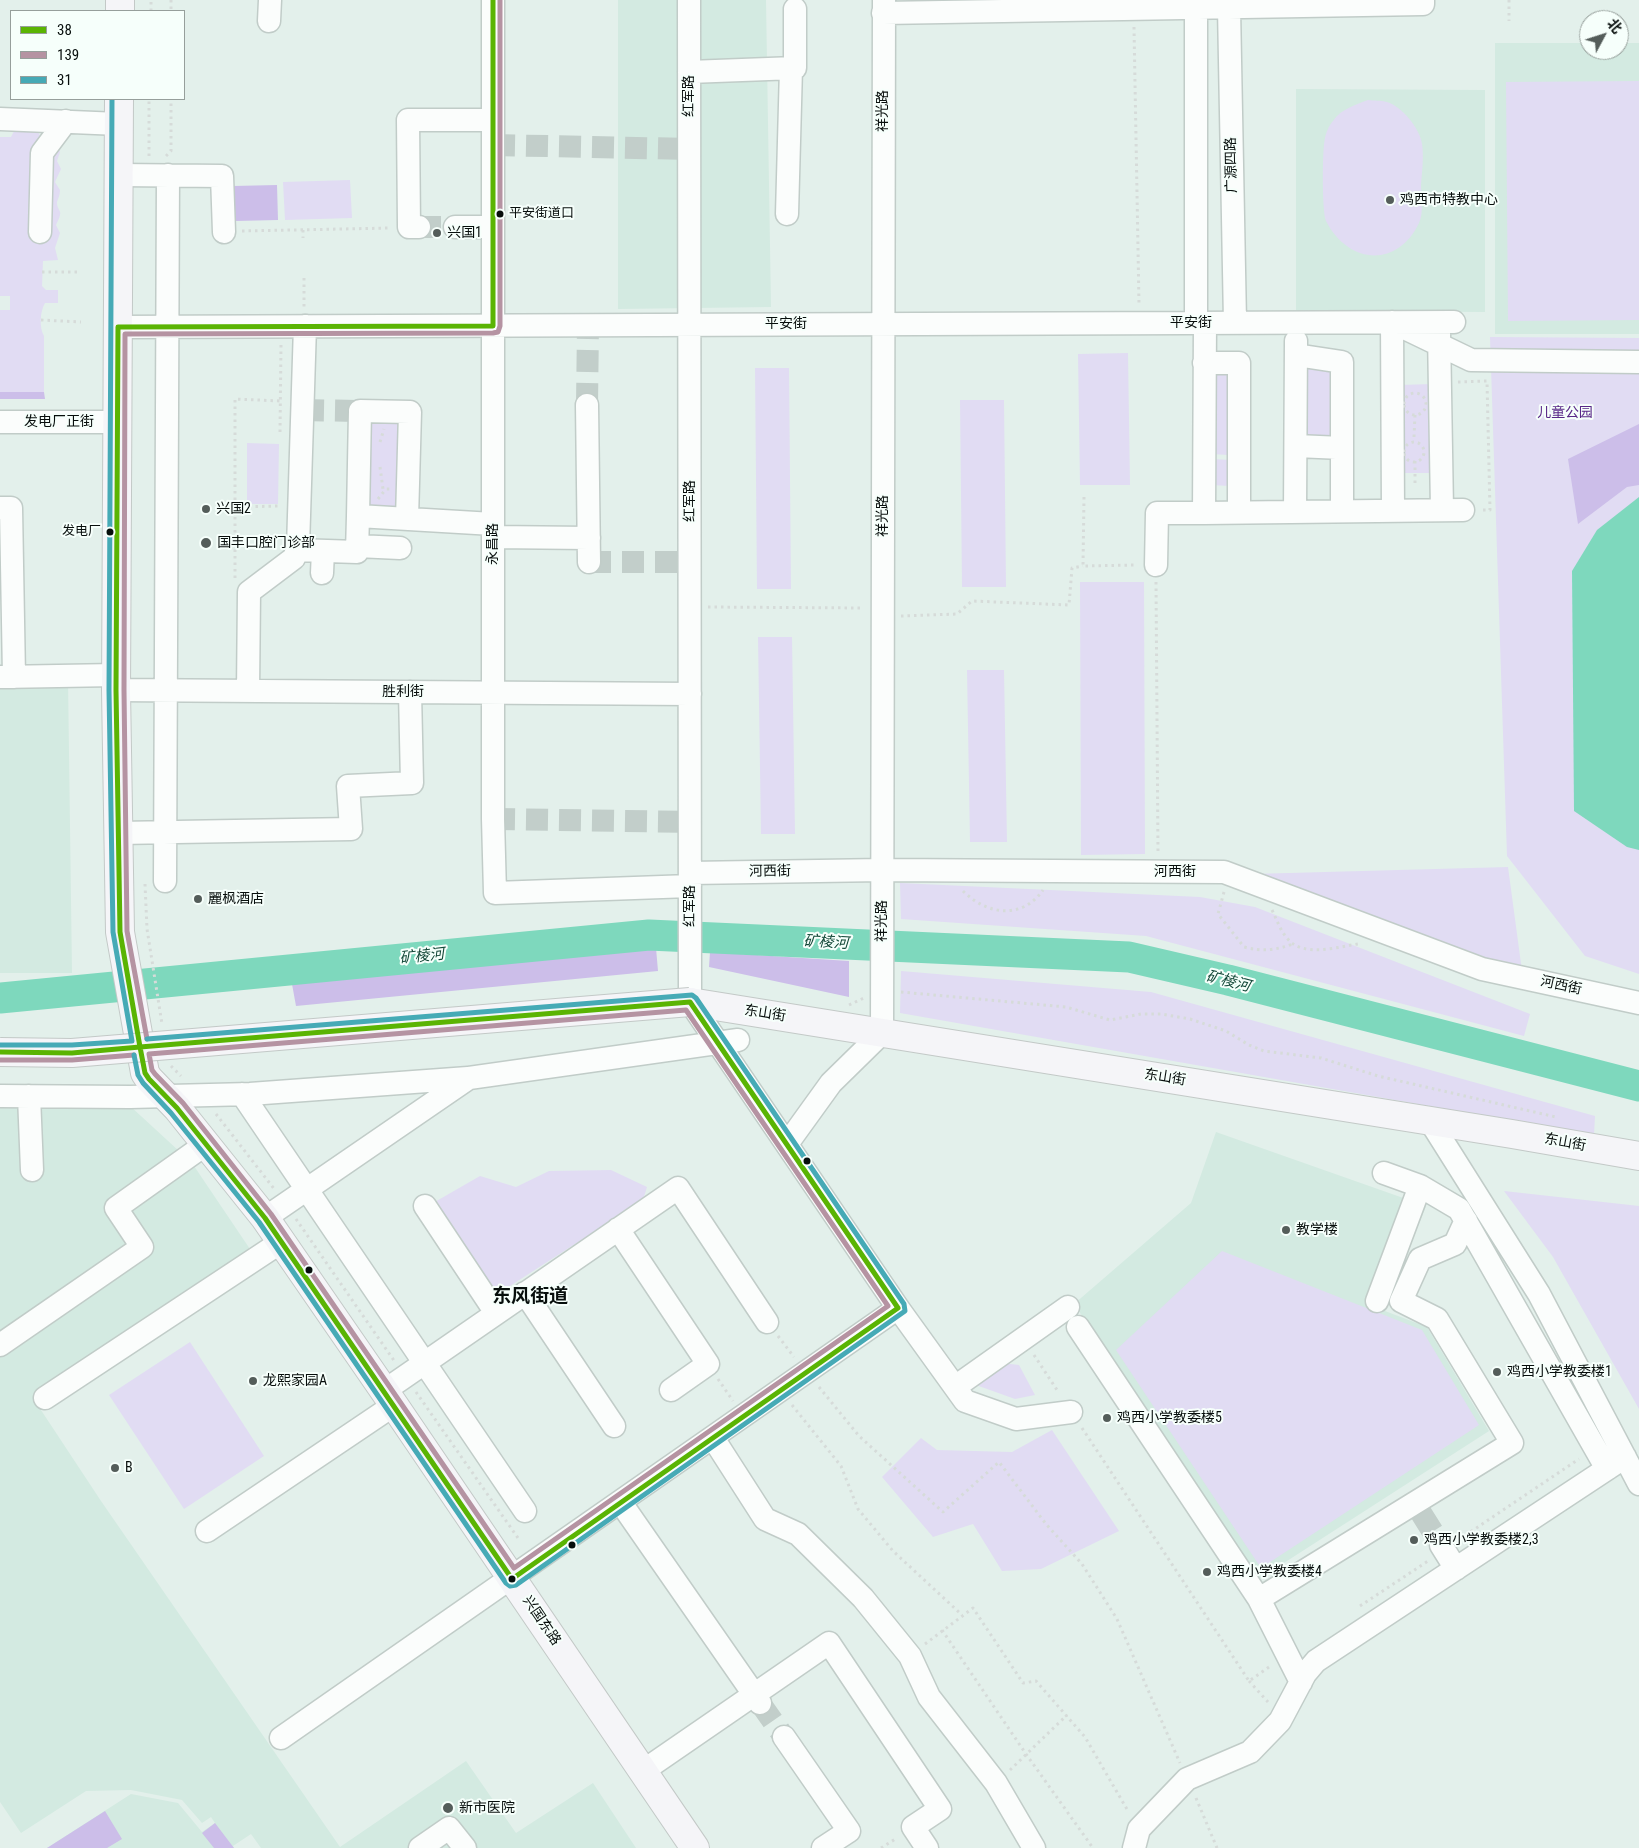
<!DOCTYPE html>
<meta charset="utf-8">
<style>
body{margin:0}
#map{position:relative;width:1639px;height:1848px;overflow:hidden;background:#e3f0eb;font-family:"Roboto Condensed","Noto Sans SC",sans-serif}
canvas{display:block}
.legend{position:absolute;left:10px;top:10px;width:175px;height:90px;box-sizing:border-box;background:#f6fffb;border:1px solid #969f9b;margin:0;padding:6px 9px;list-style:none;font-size:15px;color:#070e0c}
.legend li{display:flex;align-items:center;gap:10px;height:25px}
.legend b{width:25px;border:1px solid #969f9b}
.north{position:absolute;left:1579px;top:10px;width:50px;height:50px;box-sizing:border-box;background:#f6fffb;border:1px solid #969f9b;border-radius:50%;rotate:50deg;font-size:14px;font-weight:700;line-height:20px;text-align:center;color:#070e0c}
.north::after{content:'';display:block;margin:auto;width:18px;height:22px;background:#545d5a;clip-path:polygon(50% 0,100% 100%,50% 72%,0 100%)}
</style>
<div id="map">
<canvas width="1639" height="1848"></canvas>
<ul class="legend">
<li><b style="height:6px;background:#5ab403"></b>38</li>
<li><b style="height:6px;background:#b593a2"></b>139</li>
<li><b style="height:6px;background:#46aab6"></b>31</li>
</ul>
<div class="north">北</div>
</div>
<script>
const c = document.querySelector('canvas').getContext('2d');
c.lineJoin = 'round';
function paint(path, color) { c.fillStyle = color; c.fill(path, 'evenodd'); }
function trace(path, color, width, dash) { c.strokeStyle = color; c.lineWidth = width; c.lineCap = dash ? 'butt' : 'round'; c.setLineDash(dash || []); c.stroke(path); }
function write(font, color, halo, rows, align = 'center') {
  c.font = font + ' "Roboto Condensed","Noto Sans SC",sans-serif'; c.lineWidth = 4; c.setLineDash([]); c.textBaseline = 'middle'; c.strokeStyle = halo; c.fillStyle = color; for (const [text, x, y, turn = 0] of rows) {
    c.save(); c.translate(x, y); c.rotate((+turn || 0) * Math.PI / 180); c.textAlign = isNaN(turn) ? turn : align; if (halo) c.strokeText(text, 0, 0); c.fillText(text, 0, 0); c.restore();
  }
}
paint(new Path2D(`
 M618,0H766L771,307L618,309Z
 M1495,43H1589V50H1619V43H1639V334H1495Z
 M1296,89L1485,90V312L1296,311Z
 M68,679L72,973H0V680Z
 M0,1102L129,1105L192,1163L256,1258L35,1401L101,1501L340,1847L466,1761L516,1833L593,1783L636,1848H261L251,1834L233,1846L234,1848H47L131,1794L178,1803L202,1832L215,1823L211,1817L202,1823L182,1800L131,1790L86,1791L21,1833L0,1802Z
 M1216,1132L1426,1206L1385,1311L1427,1327L1489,1431L1259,1579L1074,1304L1191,1203Z`), '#d3eae1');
paint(new Path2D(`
 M1639,81V320L1508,321L1506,82Z
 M1368,100C1374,101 1381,100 1387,102C1401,106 1420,128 1422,144C1424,157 1422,172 1421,185C1421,196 1424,213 1419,223C1397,269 1348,264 1326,221C1322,213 1322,149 1325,138C1326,133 1329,125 1333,121C1341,109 1355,105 1368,100Z
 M15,129H36L41,137L47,155L58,148L60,152L57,161L61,169L55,182L60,190C60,195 58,199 57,202C57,213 65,208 56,225L60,233L55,248L58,260L43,261L42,286L46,290H58V303H45C40,311 39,328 44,336V392H0V300V310H10V296H0V137H11Z
 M350,180L352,218L285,220L283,182Z
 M1490,337L1639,338V974L1585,956L1507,856Z
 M1128,353L1130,485H1080L1078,354Z
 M1304,365L1331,368L1333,441L1304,439Z
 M755,368H789L791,589H757Z
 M1213,372L1230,373L1229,455L1211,454Z
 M1432,384L1433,473H1401L1400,385Z
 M960,400H1004L1006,587H962Z
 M364,415H403L401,507H363Z
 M247,443L279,444L278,504H247Z
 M1211,459L1231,460L1230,486L1210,485Z
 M1080,582H1144L1145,854L1081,855Z
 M792,637L795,834H761L758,637Z
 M967,670H1004L1007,842H970Z
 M1508,867L1522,971L1479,963L1252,874Z
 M900,883L1200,897L1255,907L1530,1014L1524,1036L1146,936L901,919Z
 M901,971L1151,992L1595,1116L1594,1135L900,1013Z
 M611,1170L647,1187L643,1200L493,1297L433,1203L480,1176L516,1187L549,1171Z
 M1504,1191L1639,1206V1409L1553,1257Z
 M1222,1251L1422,1330L1479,1425L1261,1568L1116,1350Z
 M190,1342L264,1456L184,1509L109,1395Z
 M1002,1363L1019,1365L1035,1395L1015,1399L976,1385Z
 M1052,1430L1119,1531L1041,1569L1002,1571L973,1524L933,1537L882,1477L921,1438L937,1450L1012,1452Z`), '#e1dcf3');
paint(new Path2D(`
 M277,185L278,220L235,221L233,186Z
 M0,392H44L45,399H0Z
 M1639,424V485L1627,487L1578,524L1568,459Z
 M656,948L658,971L296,1006L292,984Z
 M710,952L849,961V997L709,967Z
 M105,1811L122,1839L107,1848H47Z
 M215,1823L234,1848H214L202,1833Z`), '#ccbee9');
paint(new Path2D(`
 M1639,497V850L1627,847L1574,811L1572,571L1597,530Z`), '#7ed8bd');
trace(new Path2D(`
 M0,998L649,935L1129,957L1228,980L1639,1086`), '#7ed8bd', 31);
trace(new Path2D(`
 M493,145L689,149
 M419,227H455
 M587,405L588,325
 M302,410L360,411
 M589,562H690
 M493,819L690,822
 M1421,1513L1441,1545
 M760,1703L784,1737`), '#c2ceca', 22, [22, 11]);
const minor = new Path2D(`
 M493,0V819L495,893L690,886
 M689,0L690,1002L898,1308L965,1401L1016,1419L1071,1412
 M1196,8V323
 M1229,8L1235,322
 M883,13L1423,4V0
 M269,21L270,0
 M689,72L795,68V9
 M0,119L119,124
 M119,175L222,176L224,232
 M787,214L791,68
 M419,227H409L408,120H493
 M455,227H493
 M40,232L42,153L66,121
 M118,327L1454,322
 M1439,332L1442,510
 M1296,355L1342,362V511
 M1204,363H1239V512
 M587,405L589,562
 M0,422H118
 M1296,446L1342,448
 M0,508H11L14,677
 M1393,511L1392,322L1471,360L1639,362
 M1295,512L1296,341
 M1204,513L1463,510
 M407,519L410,412L360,411L358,516L493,524
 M493,537L589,538
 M357,546L400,548
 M297,550L357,552L358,516
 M1156,565L1157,513H1204L1205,323
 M322,573L323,551
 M0,677L116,675
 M116,690L690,694
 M248,691L249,592L294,558L298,547L305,326
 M119,833L351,829L348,786L412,783L410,692
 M690,873L882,870L1224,872L1482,969L1639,1003
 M165,881L168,175
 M242,1094L525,1511
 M0,1096L130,1097L250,1094L468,1078
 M29,1096L32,1170
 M1430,1121L1539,1294L1639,1484
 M787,1144L831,1083L882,1033L884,0
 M1384,1173L1420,1186L1459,1209L1607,1469
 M425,1206L496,1313
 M265,1218L469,1078L738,1040
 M618,1229L708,1364L671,1390
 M525,1293L614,1426
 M1377,1301L1420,1186
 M1078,1327L1259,1599L1512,1443L1437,1319L1401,1301L1420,1259L1455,1244L1466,1220
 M0,1345L142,1247L116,1208L206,1144
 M955,1387L1068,1307
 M384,1391L678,1188L767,1322
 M45,1398L281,1242
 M713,1438L765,1519L798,1534L863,1598L910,1656L929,1697L996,1783L1034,1848
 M621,1503L760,1703
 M207,1531L394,1405
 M1441,1545L1456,1569
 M1259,1599L1301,1682
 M784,1737L849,1831L823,1848
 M281,1738L898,1308
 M643,1771L829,1643L940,1809L913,1827L927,1848
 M420,1848L449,1828L465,1848
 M1134,1848L1139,1829L1187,1779L1250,1752L1280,1721L1305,1674L1316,1661L1625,1457`);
const major = new Path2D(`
 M120,11V0
 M119,99L116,690L120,932L145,1073L149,1079L177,1108L265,1218L394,1405L695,1848
 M690,1002L1512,1134L1639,1156`);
trace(minor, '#c1ccc8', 25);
trace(major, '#c3c9c7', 30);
trace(new Path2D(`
 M171,0V11
 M1509,0V21
 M151,11V0
 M1134,27L1139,304
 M149,156V99
 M166,156L171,151V99
 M303,230V238
 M242,231L391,228
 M42,272H81
 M304,278V307
 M41,320L81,322
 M1458,382L1487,381L1490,510H1481
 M1404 404a11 11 0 1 1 22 0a11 11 0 1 1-22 0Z
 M280,432L281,344
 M1414,437L1415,415
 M380,442L384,429
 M1404 452a10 10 0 1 1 20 0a10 10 0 1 1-20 0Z
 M1415,461V485
 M380,467L383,489H390
 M1084,497L1083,566L1137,565
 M378,499L386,489
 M236,507L280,506
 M235,578V399L280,401
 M1156,582L1158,854
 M708,607L864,608
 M901,616L957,614L972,601L1069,605L1072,568L1083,566
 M145,884L147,929L162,1024
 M963,891C987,915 1022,920 1043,890
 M1224,892L1218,914L1244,947C1262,952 1276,950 1293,944
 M1272,910C1277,920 1280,930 1287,938C1302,958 1337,947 1358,944
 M901,992L1066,1007L1110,1020L1141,1014H1161L1190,1019L1226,1031L1249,1045L1264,1051L1321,1058L1378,1076L1556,1117
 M849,1005L864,998
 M171,1066L181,1076
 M216,1114L275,1190
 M296,1219L395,1362
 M778,1336L794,1357
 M1034,1355L1059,1393
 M718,1379L733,1401
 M819,1387L859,1436L943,1512L999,1462L1046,1524L1082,1564L1117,1619L1180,1763
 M416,1392L518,1538
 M792,1405L841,1466L858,1509L893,1551L962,1615
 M1082,1428L1249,1681L1272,1665
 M1460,1539L1579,1459
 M1360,1606L1428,1561
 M942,1630L1026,1754L1093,1848
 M925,1644L973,1608L1023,1683L1036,1681L1085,1737L1128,1811
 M1249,1681L1268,1702
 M1010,1770L1067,1715
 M1196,1798L1217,1848
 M881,1848L897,1838`), '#d6dbd9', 3, [2.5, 4]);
trace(minor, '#fbfdfc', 22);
trace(major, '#f5f5f8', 28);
const majorBridge = new Path2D(`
 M0,1052L72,1053L690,1002`);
trace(majorBridge, '#c3c9c7', 30, []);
trace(majorBridge, '#f5f5f8', 28);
trace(new Path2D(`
 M690,1002L898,1308L512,1579L265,1218L177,1108L149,1079L145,1073L140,1047Z
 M140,1047L120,932L116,690L118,327L493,326V0
 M0,1052L72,1053L140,1047`), '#5ab403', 5);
trace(new Path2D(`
 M686,1010L888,1306L514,1568L271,1214L183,1103L155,1074L152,1070L149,1054Z
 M147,1039L127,931L124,690L125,334L493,333L498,332L500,326V0
 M0,1060H72L134,1055`), '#b593a2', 5);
trace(new Path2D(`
 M0,1045H72L132,1041L113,932L109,690L112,99
 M134,1055L138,1075L143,1083L171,1113L259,1222L506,1583L510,1586L516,1585L905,1311L904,1304L696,998L692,995L147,1039`), '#46aab6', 5);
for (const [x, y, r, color] of [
 [1390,200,5,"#545d5a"],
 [500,214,4.5,"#070e0c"],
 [437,233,5,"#545d5a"],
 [206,509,5,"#545d5a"],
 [110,532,4.5,"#070e0c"],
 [206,543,6,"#545d5a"],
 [198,899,5,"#545d5a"],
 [807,1161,4.5,"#070e0c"],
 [1286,1230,5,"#545d5a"],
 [309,1270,4.5,"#070e0c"],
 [1497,1372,5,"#545d5a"],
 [253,1381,5,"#545d5a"],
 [1107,1418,5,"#545d5a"],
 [115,1468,5,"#545d5a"],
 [1414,1540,5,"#545d5a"],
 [572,1545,4.5,"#070e0c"],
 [1207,1572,5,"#545d5a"],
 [512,1579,4.5,"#070e0c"],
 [448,1808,6,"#545d5a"]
]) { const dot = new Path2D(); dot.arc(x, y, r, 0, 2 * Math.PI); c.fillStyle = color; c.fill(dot); trace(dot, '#f6fffb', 2); }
write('13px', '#070e0c', '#f6fffb', [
 ["平安街道口",509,214],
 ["发电厂",101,532,"right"]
], 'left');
write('14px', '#070e0c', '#f6fffb', [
 ["红军路",689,96,-90],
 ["祥光路",883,111,-90],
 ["广源四路",1232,165,-91],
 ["平安街",1191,323],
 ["平安街",786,324],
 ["发电厂正街",59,422],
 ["红军路",690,501,-90],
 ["祥光路",883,516,-90],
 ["永昌路",493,544,-90],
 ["胜利街",403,692],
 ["河西街",770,872,-1],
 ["河西街",1175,872],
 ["红军路",690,906,-90],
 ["祥光路",882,921,-90],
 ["河西街",1561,986,12],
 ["东山街",765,1014,9],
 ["东山街",1165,1078,9],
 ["东山街",1565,1143,10],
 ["兴国东路",541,1621,56]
]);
write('14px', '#070e0c', '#f6fffb', [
 ["鸡西市特教中心",1400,200],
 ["兴国1",447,233],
 ["兴国2",216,509],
 ["国丰口腔门诊部",217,543],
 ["麗枫酒店",208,899],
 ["教学楼",1296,1230],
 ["鸡西小学教委楼1",1507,1372],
 ["龙熙家园A",263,1381],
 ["鸡西小学教委楼5",1117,1418],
 ["B",125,1468],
 ["鸡西小学教委楼2,3",1424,1540],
 ["鸡西小学教委楼4",1217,1572],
 ["新市医院",459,1808]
], 'left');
write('14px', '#582787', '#f6fffb', [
 ["儿童公园",1565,413]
]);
write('italic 15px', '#124737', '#f6fffb', [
 ["矿棱河",826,943,3],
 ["矿棱河",422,957,-6],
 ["矿棱河",1228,982,14]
]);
write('bold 19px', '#070e0c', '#f6fffb', [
 ["东风街道",530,1297]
]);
</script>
